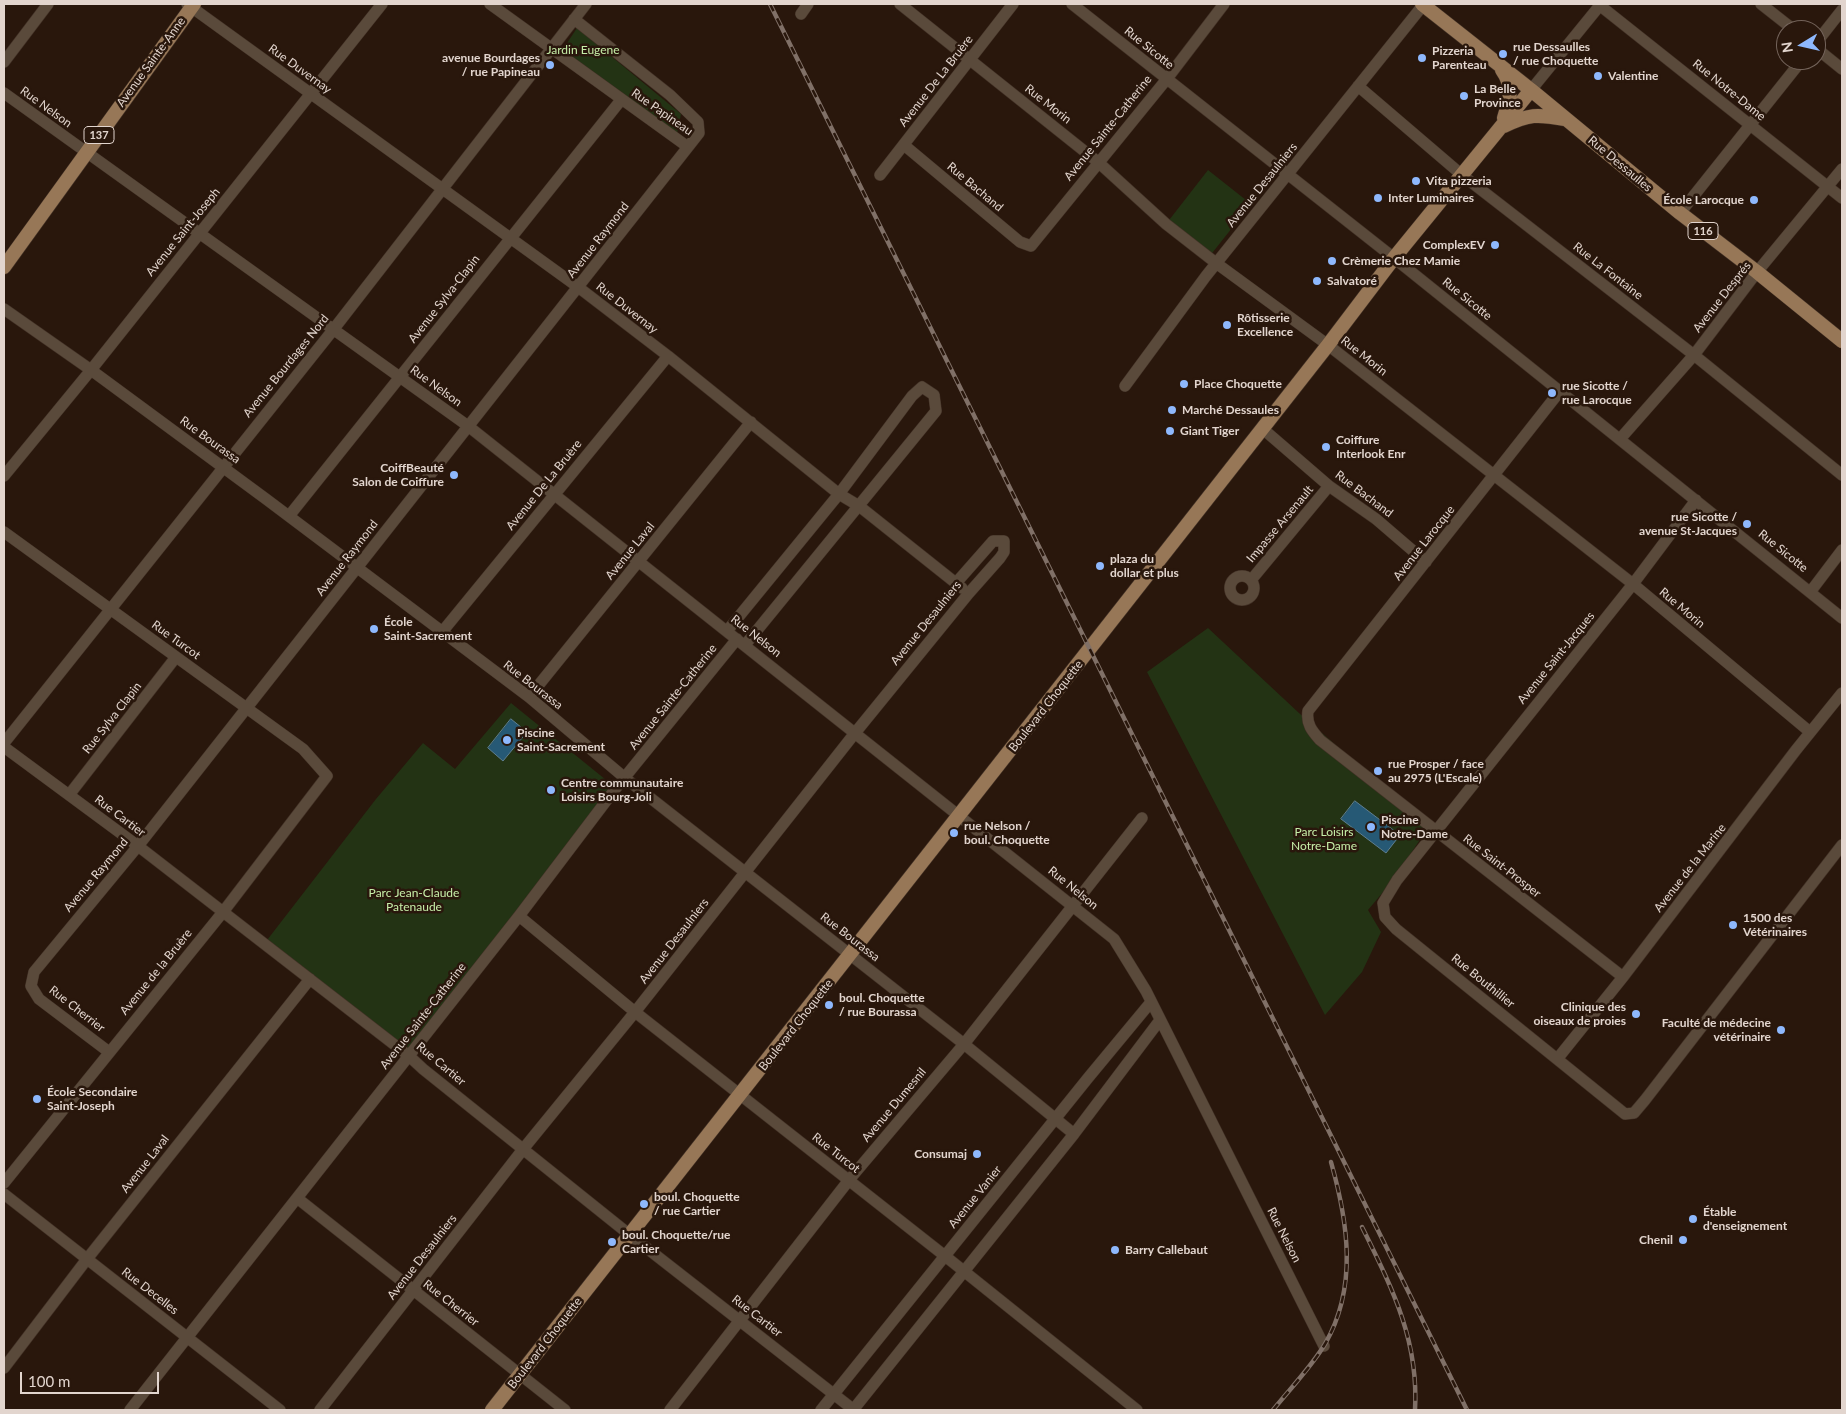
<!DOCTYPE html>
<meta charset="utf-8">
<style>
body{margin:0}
#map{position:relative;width:1846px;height:1414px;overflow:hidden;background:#29170c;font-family:Lato,sans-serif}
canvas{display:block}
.frame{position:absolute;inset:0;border:5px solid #e2d5ce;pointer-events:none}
.north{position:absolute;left:1776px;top:20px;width:50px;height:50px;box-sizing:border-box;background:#29170c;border:1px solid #73635a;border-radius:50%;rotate:261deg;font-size:14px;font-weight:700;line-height:20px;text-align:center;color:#e2d5ce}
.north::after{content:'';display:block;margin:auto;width:18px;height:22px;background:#8eb8fd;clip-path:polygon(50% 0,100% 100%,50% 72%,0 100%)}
.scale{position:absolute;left:20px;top:1372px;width:139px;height:22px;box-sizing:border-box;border:2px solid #e2d5ce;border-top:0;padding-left:6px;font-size:15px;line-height:18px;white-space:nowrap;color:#e2d5ce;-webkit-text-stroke:4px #29170c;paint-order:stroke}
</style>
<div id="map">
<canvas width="1846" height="1414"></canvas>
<div class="frame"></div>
<div class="north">N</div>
<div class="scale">100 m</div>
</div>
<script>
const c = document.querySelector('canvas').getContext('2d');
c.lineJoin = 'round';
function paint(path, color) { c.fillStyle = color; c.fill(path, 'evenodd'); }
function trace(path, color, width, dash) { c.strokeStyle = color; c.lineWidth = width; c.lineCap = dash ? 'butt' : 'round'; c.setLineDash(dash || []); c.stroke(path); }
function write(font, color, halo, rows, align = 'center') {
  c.font = font + ' Lato,sans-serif'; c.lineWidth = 5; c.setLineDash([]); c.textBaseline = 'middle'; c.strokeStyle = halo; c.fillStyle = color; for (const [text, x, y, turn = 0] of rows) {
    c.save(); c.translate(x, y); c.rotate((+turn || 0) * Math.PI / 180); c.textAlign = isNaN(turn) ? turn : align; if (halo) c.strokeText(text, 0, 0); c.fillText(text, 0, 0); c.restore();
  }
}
paint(new Path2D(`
 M577,28L681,114L677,134L561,52Z
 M1208,170L1251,204L1209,257L1166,224Z
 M1208,628L1299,713L1429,826L1394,879L1368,910L1381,932L1362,972L1325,1015L1147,672Z
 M511,703L616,788L409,1056L264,944L376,799L423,743L455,769Z`), '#233314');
const water = new Path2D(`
 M511,719L527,732L503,761L488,748Z
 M1355,801L1400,835L1386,853L1341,819Z`);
paint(water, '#265975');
trace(water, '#5e7e90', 1);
const minor = new Path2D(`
 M187,4L578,287L668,356L839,494L859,506L962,588
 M490,4L688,147
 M900,4L1098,162L1166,224L1216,263L1328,345L1633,584L1810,732
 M1072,4L1394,258L1842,618
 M1598,4L1842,198
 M1761,4L1794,30
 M801,14L808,4
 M1816,43L1842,10
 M1816,48L1842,69
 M4,62L48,4
 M1358,86L1462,175L1694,355L1842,475
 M1531,90L1601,4
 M4,93L468,426L1114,939L1146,991L1324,1346
 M904,145L1020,242L1031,246L1166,80L1224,4
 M880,175L1013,4
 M1680,213L1802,60
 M4,309L91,370L266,499L529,697L625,778L964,1044L1074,1134
 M1125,386L1206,276L1424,4
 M1560,391L1308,711C1306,724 1312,731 1320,740L1623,977
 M1263,429L1329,486L1376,519L1426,562
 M1620,439L1694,355L1757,272L1842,169
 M4,476L91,370L382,4
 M1696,500L1633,584L1397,880L1383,903L1385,917L1396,929L1625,1114L1634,1113L1645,1100L1842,845
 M289,516L621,100
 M4,532L303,749L327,776L223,912L4,1183
 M1230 588a12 12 0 1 1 24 0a12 12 0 1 1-24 0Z
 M1252,579L1329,486
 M1811,591L1842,550
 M727,631L839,494L912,396L922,387L934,395L936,411L745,645
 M442,632L668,356
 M529,697L751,422
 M4,743L333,330L586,4
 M4,747L138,846L409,1056L423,1069L630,1235L854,1410
 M69,795L176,657
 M519,916L635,1012L945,1256L1137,1410
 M109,1052L39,999L31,986L34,972L138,846L699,133L698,122L670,95L574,19
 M1558,1058L1623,977L1796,750L1842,693
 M4,1194L280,1410
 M297,1198L565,1410
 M4,1368L87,1259L310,979
 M130,1410L519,916L616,788L737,639
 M320,1410L524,1148L635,1012L855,733L969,593L1000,558L1004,552V541H993L956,583
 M670,1410L849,1180L964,1044L1142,818
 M821,1410L1088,1078L1151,1002
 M853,1410L1074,1134L1160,1020`);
const major = new Path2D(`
 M1422,4L1531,90L1680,213L1757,272L1842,341
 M1502,70C1514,87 1510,99 1504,118
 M1504,126C1529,114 1537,114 1565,119
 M4,267L194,4
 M492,1410L1328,345L1394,258L1531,90`);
trace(minor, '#433227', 12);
trace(major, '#433227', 15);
trace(minor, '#5a4a3b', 11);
trace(major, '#977757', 14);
const rail = new Path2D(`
 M770,4L1467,1410
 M1362,1227C1392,1288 1419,1340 1415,1410
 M1273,1410C1289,1390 1312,1366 1325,1344C1358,1287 1348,1222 1331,1162`);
trace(rail, '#807067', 4.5);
trace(rail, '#29170c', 2.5, [8]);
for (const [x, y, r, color] of [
 [1503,54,5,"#8eb8fd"],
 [1422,58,5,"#8eb8fd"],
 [550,65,5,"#8eb8fd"],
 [1598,76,5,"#8eb8fd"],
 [1464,96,5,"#8eb8fd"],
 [1416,181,5,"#8eb8fd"],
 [1378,198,5,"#8eb8fd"],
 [1754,200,5,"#8eb8fd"],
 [1495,245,5,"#8eb8fd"],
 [1332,261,5,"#8eb8fd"],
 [1317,281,5,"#8eb8fd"],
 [1227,325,5,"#8eb8fd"],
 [1184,384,5,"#8eb8fd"],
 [1552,393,5,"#8eb8fd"],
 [1172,410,5,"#8eb8fd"],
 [1170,431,5,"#8eb8fd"],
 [1326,447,5,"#8eb8fd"],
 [454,475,5,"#8eb8fd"],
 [1747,524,5,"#8eb8fd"],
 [1100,566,5,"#8eb8fd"],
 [374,629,5,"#8eb8fd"],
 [507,740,5,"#8eb8fd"],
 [1378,771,5,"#8eb8fd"],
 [551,790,5,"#8eb8fd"],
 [1371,827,5,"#8eb8fd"],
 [954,833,5,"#8eb8fd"],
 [1733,925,5,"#8eb8fd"],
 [829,1005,5,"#8eb8fd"],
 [1636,1014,5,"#8eb8fd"],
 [1781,1030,5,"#8eb8fd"],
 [37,1099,5,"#8eb8fd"],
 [977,1154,5,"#8eb8fd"],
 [644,1204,5,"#8eb8fd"],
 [1693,1219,5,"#8eb8fd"],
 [1683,1240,5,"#8eb8fd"],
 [612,1242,5,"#8eb8fd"],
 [1115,1250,5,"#8eb8fd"]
]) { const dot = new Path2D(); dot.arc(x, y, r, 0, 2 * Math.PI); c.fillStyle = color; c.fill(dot); trace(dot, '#29170c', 2); }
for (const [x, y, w] of [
 [99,135,30],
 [1703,231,30]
]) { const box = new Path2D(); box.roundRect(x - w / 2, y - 8.5, w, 17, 4); c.fillStyle = '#29170c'; c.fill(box); trace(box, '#e2d5ce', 1); }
write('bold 11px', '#e2d5ce', null, [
 ["137",99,135],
 ["116",1703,231]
]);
write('bold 12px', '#e2d5ce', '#29170c', [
 ["rue Dessaulles",1513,47],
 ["/ rue Choquette",1513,61],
 ["Pizzeria",1432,51],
 ["Parenteau",1432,65],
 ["avenue Bourdages",540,58,"right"],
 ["/ rue Papineau",540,72,"right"],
 ["Valentine",1608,76],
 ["La Belle",1474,89],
 ["Province",1474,103],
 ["Vita pizzeria",1426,181],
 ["Inter Luminaires",1388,198],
 ["École Larocque",1744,200,"right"],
 ["ComplexEV",1485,245,"right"],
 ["Crèmerie Chez Mamie",1342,261],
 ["Salvatoré",1327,281],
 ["Rôtisserie",1237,318],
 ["Excellence",1237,332],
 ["Place Choquette",1194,384],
 ["rue Sicotte /",1562,386],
 ["rue Larocque",1562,400],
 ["Marché Dessaules",1182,410],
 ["Giant Tiger",1180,431],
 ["Coiffure",1336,440],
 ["Interlook Enr",1336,454],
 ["CoiffBeauté",444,468,"right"],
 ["Salon de Coiffure",444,482,"right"],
 ["rue Sicotte /",1737,517,"right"],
 ["avenue St-Jacques",1737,531,"right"],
 ["plaza du",1110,559],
 ["dollar et plus",1110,573],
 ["École",384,622],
 ["Saint-Sacrement",384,636],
 ["Piscine",517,733],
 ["Saint-Sacrement",517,747],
 ["rue Prosper / face",1388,764],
 ["au 2975 (L'Escale)",1388,778],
 ["Centre communautaire",561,783],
 ["Loisirs Bourg-Joli",561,797],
 ["Piscine",1381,820],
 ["Notre-Dame",1381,834],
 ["rue Nelson /",964,826],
 ["boul. Choquette",964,840],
 ["1500 des",1743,918],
 ["Vétérinaires",1743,932],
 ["boul. Choquette",839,998],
 ["/ rue Bourassa",839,1012],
 ["Clinique des",1626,1007,"right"],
 ["oiseaux de proies",1626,1021,"right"],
 ["Faculté de médecine",1771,1023,"right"],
 ["vétérinaire",1771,1037,"right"],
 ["École Secondaire",47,1092],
 ["Saint-Joseph",47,1106],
 ["Consumaj",967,1154,"right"],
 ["boul. Choquette",654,1197],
 ["/ rue Cartier",654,1211],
 ["Étable",1703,1212],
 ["d'enseignement",1703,1226],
 ["boul. Choquette/rue",622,1235],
 ["Cartier",622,1249],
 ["Chenil",1673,1240,"right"],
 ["Barry Callebaut",1125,1250]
], 'left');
write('12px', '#e2d5ce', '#29170c', [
 ["Rue Sicotte",1149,48,39],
 ["Avenue Sainte-Anne",151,62,-54],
 ["Rue Duvernay",300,69,36],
 ["Avenue De La Bruère",936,81,-52],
 ["Rue Notre-Dame",1729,90,39],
 ["Rue Morin",1048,104,38],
 ["Rue Nelson",46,107,36],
 ["Rue Papineau",662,112,35],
 ["Avenue Sainte-Catherine",1108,128,-51],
 ["Rue Dessaulles",1620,164,40],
 ["Avenue Desaulniers",1262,185,-51],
 ["Rue Bachand",975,187,40],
 ["Avenue Saint-Joseph",183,232,-51],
 ["Avenue Raymond",598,240,-52],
 ["Rue La Fontaine",1608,271,38],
 ["Avenue Després",1722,297,-52],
 ["Avenue Sylva-Clapin",444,299,-52],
 ["Rue Sicotte",1467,299,39],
 ["Rue Duvernay",627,308,38],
 ["Rue Morin",1364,356,38],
 ["Avenue Bourdages Nord",286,366,-51],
 ["Rue Nelson",436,386,36],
 ["Rue Bourassa",210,440,36],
 ["Avenue De La Bruère",544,485,-51],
 ["Rue Bachand",1364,494,37],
 ["Impasse Arsenault",1280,524,-50],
 ["Avenue Larocque",1424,543,-52],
 ["Avenue Laval",630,551,-51],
 ["Rue Sicotte",1783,551,39],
 ["Avenue Raymond",347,558,-52],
 ["Rue Morin",1682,608,40],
 ["Avenue Desaulniers",926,623,-51],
 ["Rue Nelson",756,636,38],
 ["Rue Turcot",176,640,36],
 ["Avenue Saint-Jacques",1556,658,-51],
 ["Rue Bourassa",533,685,38],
 ["Avenue Sainte-Catherine",673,697,-51],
 ["Boulevard Choquette",1046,706,-52],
 ["Rue Sylva Clapin",112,718,-52],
 ["Rue Cartier",120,816,37],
 ["Rue Saint-Prosper",1502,866,38],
 ["Avenue de la Marine",1690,868,-52],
 ["Avenue Raymond",96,875,-50],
 ["Rue Nelson",1073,888,39],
 ["Rue Bourassa",850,937,38],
 ["Avenue Desaulniers",674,941,-52],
 ["Avenue de la Bruère",156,972,-51],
 ["Rue Bouthillier",1483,981,39],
 ["Rue Cherrier",77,1009,38],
 ["Avenue Sainte-Catherine",423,1016,-52],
 ["Boulevard Choquette",796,1025,-52],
 ["Rue Cartier",441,1064,40],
 ["Avenue Dumesnil",894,1105,-50],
 ["Rue Turcot",836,1153,38],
 ["Avenue Laval",145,1164,-52],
 ["Avenue Vanier",975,1197,-51],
 ["Rue Nelson",1284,1235,63],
 ["Avenue Desaulniers",422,1257,-52],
 ["Rue Decelles",150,1291,38],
 ["Rue Cherrier",451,1303,38],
 ["Rue Cartier",757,1316,38],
 ["Boulevard Choquette",545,1343,-52]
]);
write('12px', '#c6eea8', '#29170c', [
 ["Jardin Eugene",583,50],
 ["Parc Loisirs",1324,832],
 ["Notre-Dame",1324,846],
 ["Parc Jean-Claude",414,893],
 ["Patenaude",414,907]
]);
</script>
